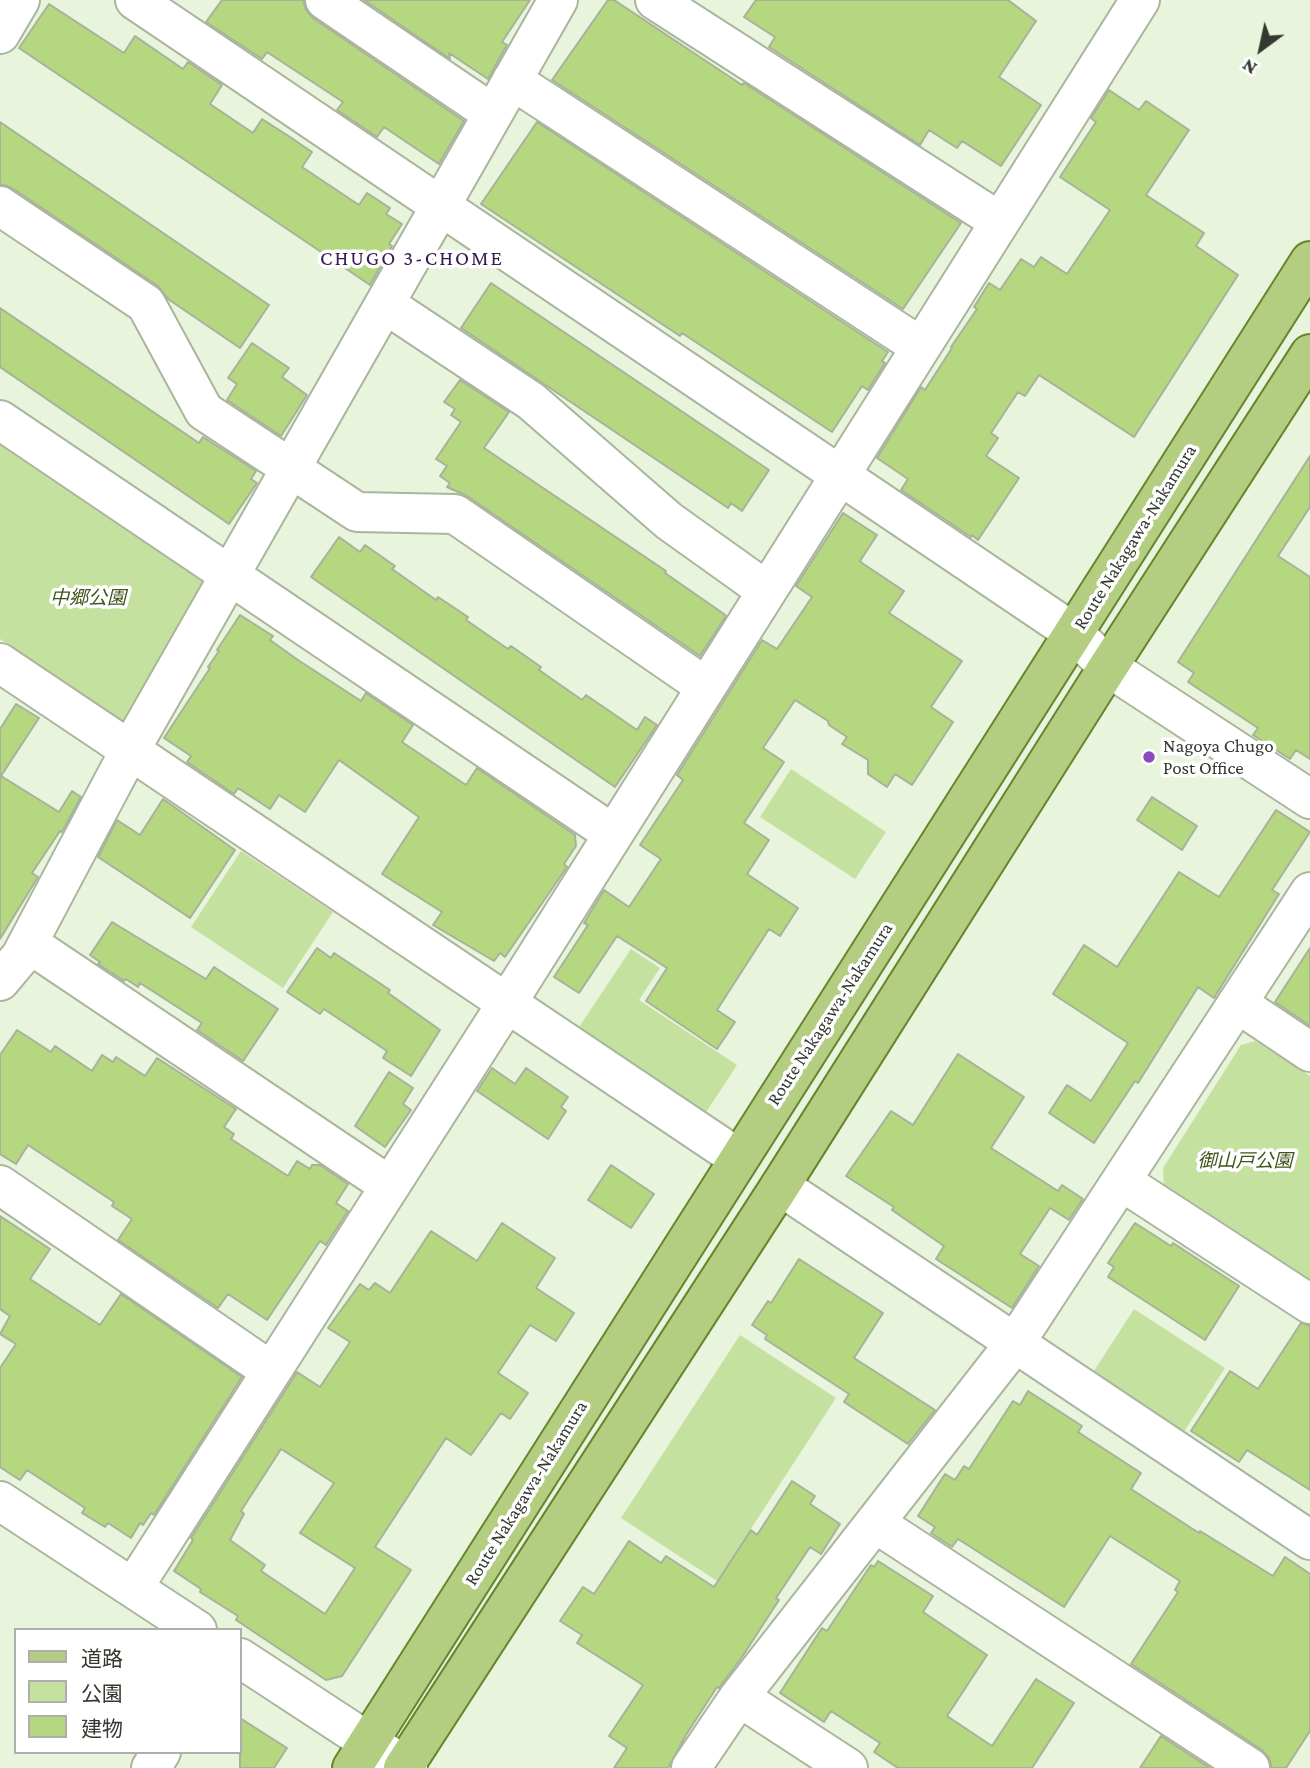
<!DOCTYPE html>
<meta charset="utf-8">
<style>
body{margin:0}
#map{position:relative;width:1310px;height:1768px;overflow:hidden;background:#e9f4dc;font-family:"Crimson Pro","Noto Sans JP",serif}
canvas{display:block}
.legend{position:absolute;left:14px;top:1628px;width:228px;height:126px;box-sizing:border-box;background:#fff;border:2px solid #aeafac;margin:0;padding:9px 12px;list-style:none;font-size:21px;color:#34382f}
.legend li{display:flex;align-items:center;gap:14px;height:35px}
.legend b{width:35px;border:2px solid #aeafac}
.north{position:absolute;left:1226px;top:14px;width:70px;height:70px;-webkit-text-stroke:5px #fff;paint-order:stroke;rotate:213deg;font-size:19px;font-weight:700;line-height:28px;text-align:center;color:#34382f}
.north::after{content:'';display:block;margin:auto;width:24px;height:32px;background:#34382f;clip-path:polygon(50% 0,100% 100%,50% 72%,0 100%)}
</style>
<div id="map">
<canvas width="1310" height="1768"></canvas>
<ul class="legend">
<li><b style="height:9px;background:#b4ce81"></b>道路</li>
<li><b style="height:19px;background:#c5e1a0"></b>公園</li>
<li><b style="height:19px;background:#b4d780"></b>建物</li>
</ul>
<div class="north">N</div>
</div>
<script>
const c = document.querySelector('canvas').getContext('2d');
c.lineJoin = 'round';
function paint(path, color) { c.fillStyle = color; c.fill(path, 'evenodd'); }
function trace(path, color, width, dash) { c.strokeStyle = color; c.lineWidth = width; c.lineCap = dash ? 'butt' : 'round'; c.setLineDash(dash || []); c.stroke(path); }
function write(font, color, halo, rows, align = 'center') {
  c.font = font + ' "Crimson Pro","Noto Sans JP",serif'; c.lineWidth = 7; c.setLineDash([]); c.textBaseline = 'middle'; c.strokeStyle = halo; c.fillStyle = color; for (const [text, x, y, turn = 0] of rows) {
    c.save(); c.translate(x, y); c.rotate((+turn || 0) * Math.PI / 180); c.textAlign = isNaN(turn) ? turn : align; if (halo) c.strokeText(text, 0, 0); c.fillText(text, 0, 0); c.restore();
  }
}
paint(new Path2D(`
 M0,438L198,572L205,589L129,718L123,721L0,639Z
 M791,769L886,832L855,879L760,817Z
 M241,851L333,912L283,988L191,927Z
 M631,949L660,968L639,1000L737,1065L705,1114L577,1030Z
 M1255,1041L1310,1076V1283L1164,1189L1163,1168L1241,1045Z
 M1134,1309L1225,1368L1183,1433L1092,1374Z
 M740,1335L836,1398L717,1581L621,1518Z`), '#c5e1a0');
const building = new Path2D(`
 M222,0H303L306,10L313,18L464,121L439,164L384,127L377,137L337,110L343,102L267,52L262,59L206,22Z
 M364,0H530L502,42L507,45L488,79L449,53L450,59Z
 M608,0H614L742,85L744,83L961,223L903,309L552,80Z
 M756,0H1008L1036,21L999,77L1041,105L1001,166L962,141L957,148L929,130L920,145L769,47L775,37L744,17Z
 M49,4L124,53L135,36L183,69L188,62L222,85L210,104L253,133L262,119L290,137L312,152L302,167L359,205L367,193L390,208L386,214L402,224L389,244L392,246L370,285L19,48Z
 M1109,90L1139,110L1146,101L1189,130L1146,195L1204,233L1196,246L1238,275L1134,437L1039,375L1025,396L1018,392L991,433L998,438L986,456L1019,478L978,540L972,535L971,537L901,490L908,479L877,458L921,387L925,390L952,348L951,347L977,309L974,307L989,283L1000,290L1021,259L1034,267L1041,257L1067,274L1110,210L1060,177L1096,122L1091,118Z
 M0,122L269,305L240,348L168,299L158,286L12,188L0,184Z
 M537,122L888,352L882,361L885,363L868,390L862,386L832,432L682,333L680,336L481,204Z
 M491,283L769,470L742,511L731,503L728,508L461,328Z
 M0,308L199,443L203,437L256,471L251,479L257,483L229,524L0,367Z
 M252,343L289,368L282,377L307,395L281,436L227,400L237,384L228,378Z
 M460,380L509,412L484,448L666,571L665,573L724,614L726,616L700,656L467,496L447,487L450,483L440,476L447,466L436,459L461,422L451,415L455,409L444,402Z
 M1310,456V507L1278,556L1310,577V759L1296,750L1290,759L1253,735L1258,728L1188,682L1194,673L1178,662Z
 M843,513L877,535L860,561L862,563L904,591L889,613L962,661L931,707L953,722L912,785L895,774L887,787L868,774V760L842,744L847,737L829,725L828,721L795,700L763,748L784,762L744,823L769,840L747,874L798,908L780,936L769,929L717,1010L735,1022L717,1049L646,1001L667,968L617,936L579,993L554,977L588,925L584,923L604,890L629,907L661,859L640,845L683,780L677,775L762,640L777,649L812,597L796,586Z
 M339,537L360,552L365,545L395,566L392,569L436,600L438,597L468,617L466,620L508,649L511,646L541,667L539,670L582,700L586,695L637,730L645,717L657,725L615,787L311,577Z
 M240,615L273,636L270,640L298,660L361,701L366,693L413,725L402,742L466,785L477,768L575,835L576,846L564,864L567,867L505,957L500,953L494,961L433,925L442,912L382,874L419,817L339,760L305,812L279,795L270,809L238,788L234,794L187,762L191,756L164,738L210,668L208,667L219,651L217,650Z
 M16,704L39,718L1,776L59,812L72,791L81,797L62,832L60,831L32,873L38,877L0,939V729Z
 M1152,797L1197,826L1182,850L1137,820Z
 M163,799L235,850L190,918L98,857L117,820L140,835Z
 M1276,810L1310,832L1272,890L1279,894L1214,998L1198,987L1138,1083L1135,1081L1094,1143L1049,1113L1067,1085L1091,1101L1128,1043L1053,994L1084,945L1117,967L1179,872L1219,897Z
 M112,922L206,979L214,967L278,1009L243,1061L197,1030L202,1023L140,983L138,987L126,979L124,981L98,964L100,962L90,955Z
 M317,948L331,958L334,953L390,990L388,993L440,1030L411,1076L383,1058L387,1051L324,1009L320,1014L287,992Z
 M1310,948V1026L1275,1002Z
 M17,1030L51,1052L55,1046L92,1071L102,1055L113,1062L116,1057L145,1076L157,1058L236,1109L224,1127L234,1134L231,1139L288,1176L297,1161L310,1169L312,1165H320L348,1184L336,1203L348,1211L326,1245L320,1241L267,1320L228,1294L218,1308L118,1240L132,1219L112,1206L114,1202L28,1145L16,1164L0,1154V1055Z
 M958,1054L1024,1097L991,1148L1058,1191L1062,1185L1083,1199L1069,1220L1050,1208L1020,1254L1039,1266L1012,1308L936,1259L944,1246L892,1210L894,1207L846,1176L891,1111L913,1125Z
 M492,1068L515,1084L526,1068L568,1097L561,1107L566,1111L548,1139L477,1091Z
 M389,1072L413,1088L403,1104L411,1110L385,1147L355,1126Z
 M611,1165L654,1194L631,1228L588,1200Z
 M0,1216L50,1249L30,1279L100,1325L121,1294L242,1377L154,1515L151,1513L143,1525L140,1523L131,1538L108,1523L105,1527L82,1513L85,1508L27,1470L20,1480L0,1467V1368L16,1344L0,1334L10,1316L0,1309Z
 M502,1223L555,1258L536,1288L574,1313L556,1341L530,1325L498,1373L528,1393L510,1419L501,1413L471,1455L446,1438L375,1547L411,1570L342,1676L326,1680L236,1620L238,1616L200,1592L201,1589L174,1571L193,1540L191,1538L297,1372L320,1387L350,1342L328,1328L360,1284L369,1290L375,1283L390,1293L431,1231L477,1261ZM281,1449L334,1483L300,1533L355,1568L325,1614L261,1571L265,1565L230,1540L244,1514L241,1511Z
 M1135,1223L1171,1246L1173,1243L1239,1286L1205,1340L1108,1277L1114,1267L1108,1263Z
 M799,1259L883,1313L854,1358L935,1410L908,1444L844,1402L849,1394L765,1339L767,1335L752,1325L768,1301L771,1303Z
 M1301,1323L1310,1326V1490L1247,1450L1239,1462L1191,1431L1230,1371L1258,1389Z
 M1028,1391L1082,1426L1078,1432L1141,1473L1131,1489L1199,1533L1200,1531L1273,1576L1285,1557L1310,1574V1731L1286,1768H1272L1269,1758L1262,1750L1131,1664L1178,1592L1175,1590L1180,1581L1110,1536L1064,1607L958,1539L952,1547L931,1533L935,1527L918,1516L945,1474L955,1480L964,1466L969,1469L1013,1401L1020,1405Z
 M792,1481L815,1496L810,1504L840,1524L821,1554L810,1547L776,1598L779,1600L742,1657L719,1688L717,1687L686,1735L668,1768H614L627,1748L609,1736L643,1685L577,1643L582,1635L560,1621L583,1587L594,1594L629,1541L661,1563L666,1556L714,1587L751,1530L757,1535Z
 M878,1561L933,1596L923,1612L987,1655L947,1716L992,1746L1036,1679L1074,1703L1032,1768H898L874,1752L880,1743L831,1711L824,1722L780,1693L822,1628L827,1631L871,1565L874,1567Z
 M240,1718L287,1748L274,1768H240Z
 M1161,1736L1210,1768H1140Z`);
paint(building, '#b4d780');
trace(building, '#a8b29b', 2);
const minor = new Path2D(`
 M135,0L1074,633L1108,667L1310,799
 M325,0L493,114
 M655,0L1000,222
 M0,34L20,0
 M512,80L921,347
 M0,206L146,304L204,411L357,512L455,514L706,687
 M385,304L531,401L669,521L767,591
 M0,420L613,834
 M0,663L738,1158
 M28,943L390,1186
 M0,981L21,956L130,750L558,0
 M1237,1003L1310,1052
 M1121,1181L1310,1304
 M0,1185L271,1371
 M780,1186L1310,1540
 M0,1501L197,1630
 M875,1523L1250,1768
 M133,1588L507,1003L1140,0
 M240,1658L408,1768
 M739,1697L848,1768
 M151,1768L161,1752
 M691,1768L739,1697L1015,1343L1310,892`);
const major = new Path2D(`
 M352,1768L1310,261
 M403,1768L780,1186L1108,667L1310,354`);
trace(minor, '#aab59d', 42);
trace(major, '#67842e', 42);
trace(minor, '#fff', 38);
trace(major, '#b4ce81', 38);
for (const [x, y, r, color] of [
 [1149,757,7,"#8a49be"]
]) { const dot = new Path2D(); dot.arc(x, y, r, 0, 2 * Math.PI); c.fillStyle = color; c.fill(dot); trace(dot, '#fff', 2.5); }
write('19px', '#34382f', '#fff', [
 ["Route Nakagawa-Nakamura",1135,537,-58],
 ["Route Nakagawa-Nakamura",830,1014,-57],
 ["Route Nakagawa-Nakamura",526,1493,-58]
]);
write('italic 19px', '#40561a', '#fff', [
 ["中郷公園",88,598],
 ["御山戸公園",1245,1161]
]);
write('19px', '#34382f', '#fff', [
 ["Nagoya Chugo",1163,746],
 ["Post Office",1163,768]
], 'left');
c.letterSpacing = '2px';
write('21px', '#381951', '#fff', [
 ["CHUGO 3-CHOME",412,259]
]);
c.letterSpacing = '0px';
</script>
